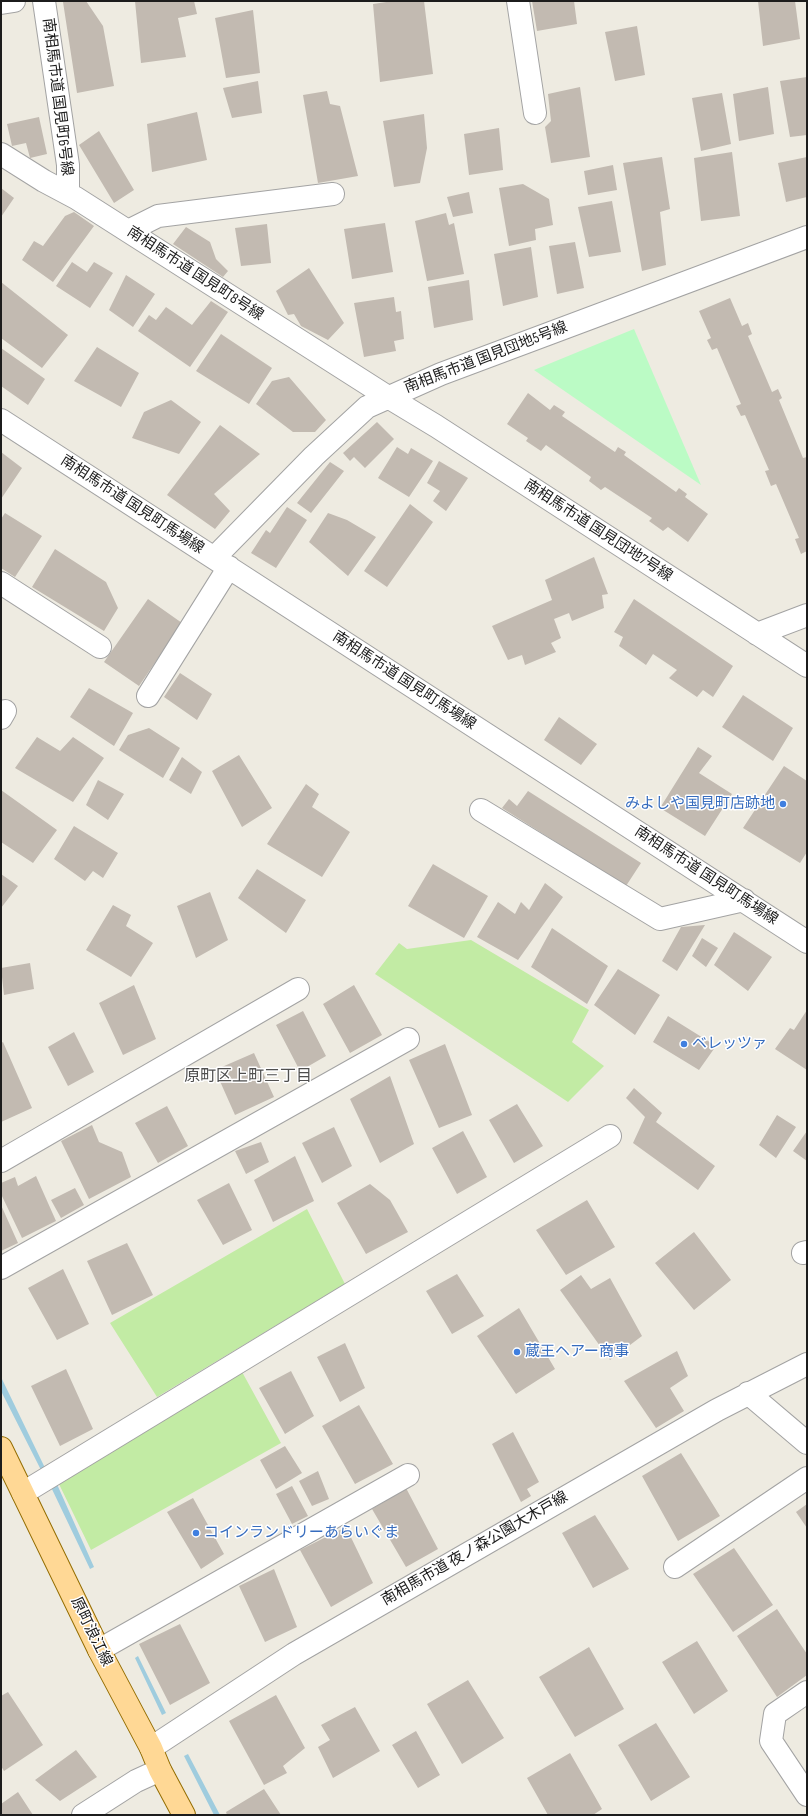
<!DOCTYPE html>
<meta charset="utf-8">
<style>
body{margin:0}
#map{position:relative;width:808px;height:1816px;overflow:hidden;background:#eeebe1;font-family:"Sofia Sans Condensed",sans-serif}
canvas{display:block}
.frame{position:absolute;inset:0;border:2px solid #1c1c1c;pointer-events:none}
</style>
<div id="map">
<canvas width="808" height="1816"></canvas>
<div class="frame"></div>
</div>
<script>
const c = document.querySelector('canvas').getContext('2d');
c.lineJoin = 'round';
function paint(path, color) { c.fillStyle = color; c.fill(path, 'evenodd'); }
function trace(path, color, width, dash) { c.strokeStyle = color; c.lineWidth = width; c.lineCap = dash ? 'butt' : 'round'; c.setLineDash(dash || []); c.stroke(path); }
function write(font, color, halo, rows, align = 'center') {
  c.font = font + ' "Sofia Sans Condensed","Noto Sans JP",sans-serif'; c.lineWidth = 3; c.setLineDash([]); c.textBaseline = 'middle'; c.strokeStyle = halo; c.fillStyle = color; for (const [text, x, y, turn = 0] of rows) {
    c.save(); c.translate(x, y); c.rotate((+turn || 0) * Math.PI / 180); c.textAlign = isNaN(turn) ? turn : align; if (halo) c.strokeText(text, 0, 0); c.fillText(text, 0, 0); c.restore();
  }
}
paint(new Path2D(`
 M471,940L589,1010L572,1042L604,1066L568,1102L375,974L399,943L407,949Z
 M307,1209L345,1284L157,1397L110,1323Z
 M241,1370L281,1443L91,1550L58,1482Z`), '#c2eba4');
paint(new Path2D(`
 M634,329L701,485L534,370Z`), '#bbfbc5');
paint(new Path2D(`
 M1,1377L46,1470L42,1472L1,1391Z
 M56,1482L94,1567L90,1569L50,1485Z
 M138,1656L166,1713L162,1715L135,1658Z
 M188,1754L220,1815H214L184,1756Z`), '#9fccde');
paint(new Path2D(`
 M86,1L103,26L114,86L77,93L63,2Z
 M135,1H194L197,14L178,18L186,57L141,63Z
 M393,1H424L433,74L380,82L373,4Z
 M532,1H574L577,24L537,31Z
 M758,1H795L800,39L763,46Z
 M253,10L260,73L226,78L215,18Z
 M637,26L645,75L615,81L605,32Z
 M807,77V135L790,137L780,81Z
 M258,81L262,113L232,118L223,88Z
 M580,87L590,157L551,163L545,127L551,121L548,94Z
 M768,87L774,134L739,141L733,94Z
 M327,91L330,104L340,106L358,176L318,183L303,95Z
 M722,93L731,144L701,151L692,98Z
 M197,112L207,160L152,172L147,124Z
 M424,114L427,148L420,183L394,187L383,121Z
 M39,117L47,154L30,158L26,143L12,146L7,124Z
 M499,128L503,170L469,175L464,134Z
 M99,131L134,190L114,203L79,145Z
 M732,152L740,216L701,221L694,158Z
 M662,157L670,209L660,212L666,265L642,271L623,163Z
 M807,157V197L786,202L778,163Z
 M613,165L617,190L588,195L584,171Z
 M523,184L549,199L553,225L535,229L536,240L509,246L499,188Z
 M1,188L14,198L1,217Z
 M469,192L473,213L453,217L447,197Z
 M612,201L621,252L589,257L578,207Z
 M74,212L94,226L53,282L22,260L34,241L43,246L65,216Z
 M446,213L449,225L454,223L464,274L427,281L415,221Z
 M385,223L393,272L352,279L344,229Z
 M267,224L271,263L241,266L235,228Z
 M186,227L210,242L216,259L228,271L223,277L173,244Z
 M575,242L584,288L557,294L549,246Z
 M531,247L538,297L503,306L494,254Z
 M72,262L87,272L94,262L113,273L90,308L56,286Z
 M309,268L344,323L328,340L301,326L294,314L288,315L276,291Z
 M126,275L155,294L133,327L109,310Z
 M469,280L473,320L434,328L428,287Z
 M1,282L68,335L42,368L1,338Z
 M394,297L396,312L401,311L404,339L394,341L396,351L364,357L354,303Z
 M730,298L742,326L748,323L752,334L748,336L772,392L778,389L782,398L779,400L803,458L807,457V551L801,554L795,539L799,538L776,484L771,486L765,471L769,470L745,415L741,416L736,406L741,404L717,348L712,350L707,340L711,338L699,311Z
 M211,301L228,312L190,367L138,331L149,315L156,320L166,307L192,325Z
 M221,334L272,368L249,404L196,371Z
 M97,347L139,373L121,407L74,381Z
 M1,348L45,379L28,405L1,386Z
 M289,377L326,420L315,432H293L256,404L272,381Z
 M528,393L550,410L554,405L565,412L562,416L615,452L618,447L626,452L624,455L676,492L679,488L687,494L685,497L708,514L688,542L668,527L663,531L649,521L652,518L605,487L601,490L589,481L591,477L546,445L541,451L526,441L528,438L507,424Z
 M171,400L201,422L179,454L132,438L144,412Z
 M377,422L394,439L365,468L354,457L350,461L343,453Z
 M220,425L260,454L214,494L230,511L215,529L167,495Z
 M397,447L408,454L411,448L433,461L409,497L378,478Z
 M1,452L22,468L1,499Z
 M439,461L468,478L446,511L433,501L440,491L427,483Z
 M330,462L344,471L311,513L297,503Z
 M410,504L433,522L387,587L364,571Z
 M287,507L307,520L276,568L251,553L266,530L270,533Z
 M5,513L42,536L15,577L1,568V519Z
 M328,513L347,520L376,537L348,576L309,542Z
 M55,549L106,582L118,608L104,631L32,587Z
 M594,557L608,594L602,595L604,608L572,621L569,613L554,619L561,638L551,643L556,652L525,665L522,655L508,660L492,626L552,600L545,580Z
 M148,599L182,623L139,686L104,662Z
 M634,599L733,666L713,697L703,690L697,697L669,678L677,670L653,654L646,665L619,646L623,637L614,632Z
 M180,673L212,694L197,720L164,697Z
 M89,688L133,713L114,746L70,717Z
 M743,695L793,728L773,761L722,727Z
 M559,717L597,744L581,765L544,740Z
 M149,728L180,748L163,778L119,750L128,735Z
 M37,737L60,751L73,737L104,758L73,802L15,768Z
 M698,747L712,756L699,773L732,794L705,836L660,808Z
 M239,755L272,808L242,827L212,771Z
 M182,757L202,772L191,794L169,780Z
 M784,766L807,781V852L800,863L743,828Z
 M98,780L124,794L108,820L86,805Z
 M306,784L319,794L312,807L350,832L322,877L267,844Z
 M1,790L57,830L33,863L1,842Z
 M528,791L641,863L626,886L502,808L509,799L517,806Z
 M74,826L118,853L103,878L93,871L85,881L54,859Z
 M433,864L488,896L464,938L408,906Z
 M257,869L306,900L286,933L238,898Z
 M1,874L18,886L1,908Z
 M545,883L563,897L518,960L477,937L498,902L515,914L521,902L529,910Z
 M210,892L228,940L196,958L177,906Z
 M113,905L131,915L126,926L153,943L131,977L86,950Z
 M705,925L677,971L662,961L681,927Z
 M552,928L608,966L587,1004L531,967Z
 M734,932L772,957L748,991L714,965Z
 M702,938L718,948L706,967L692,956Z
 M30,963L34,989L4,995L1,968Z
 M618,969L660,995L635,1035L594,1005Z
 M134,985L156,1039L123,1055L99,1003Z
 M354,985L382,1035L350,1053L323,1004Z
 M807,1010V1070L775,1049L790,1028L794,1030Z
 M303,1011L326,1056L300,1071L276,1025Z
 M668,1016L716,1046L699,1070L653,1042Z
 M74,1032L94,1072L68,1086L48,1047Z
 M3,1042L32,1108L1,1122V1043Z
 M445,1044L472,1115L439,1128L409,1060Z
 M254,1053L274,1097L235,1115L215,1070Z
 M390,1076L414,1144L380,1163L350,1099Z
 M634,1088L662,1113L656,1122L715,1166L698,1190L633,1143L645,1117L626,1098Z
 M517,1104L543,1146L514,1163L489,1120Z
 M167,1106L188,1146L158,1163L135,1123Z
 M777,1115L796,1127L776,1158L759,1145Z
 M92,1125L99,1142L122,1152L131,1177L89,1199L61,1141Z
 M334,1127L352,1166L322,1183L302,1143Z
 M463,1131L487,1177L457,1194L432,1148Z
 M807,1131V1161L793,1151Z
 M261,1142L269,1162L246,1174L235,1151Z
 M295,1156L314,1201L273,1222L254,1180Z
 M36,1176L56,1221L22,1238L1,1194V1183L15,1177L18,1186Z
 M229,1183L252,1230L223,1245L197,1200Z
 M370,1184L390,1200L408,1232L366,1254L337,1203Z
 M75,1188L84,1205L61,1218L51,1200Z
 M587,1200L615,1247L566,1275L536,1230Z
 M1,1205L18,1243L1,1251Z
 M694,1232L731,1280L694,1310L655,1263Z
 M127,1243L153,1295L112,1315L87,1261Z
 M63,1269L89,1324L57,1340L28,1288Z
 M457,1274L484,1316L452,1334L426,1291Z
 M581,1275L591,1289L610,1278L642,1336L610,1360L560,1290Z
 M519,1308L555,1369L516,1394L477,1336Z
 M345,1343L365,1388L340,1402L317,1357Z
 M677,1351L688,1376L670,1388L684,1411L656,1428L624,1381Z
 M66,1369L93,1429L60,1446L31,1386Z
 M291,1371L314,1416L285,1434L259,1388Z
 M359,1405L393,1464L355,1484L322,1426Z
 M513,1432L539,1482L527,1489L531,1496L521,1502L492,1444Z
 M285,1446L302,1473L276,1489L260,1460Z
 M681,1453L720,1516L678,1541L642,1476Z
 M318,1471L329,1499L312,1506L299,1481Z
 M292,1486L308,1516L292,1524L276,1494Z
 M406,1488L438,1549L406,1567L372,1509Z
 M193,1498L224,1554L201,1569L167,1512Z
 M807,1504V1528L796,1512Z
 M595,1515L629,1569L593,1588L562,1533Z
 M346,1527L373,1583L331,1607L300,1550Z
 M734,1548L773,1605L733,1632L693,1574Z
 M274,1569L297,1627L265,1642L239,1586Z
 M777,1609L807,1654V1675L777,1697L737,1636Z
 M180,1624L210,1683L170,1705L139,1644Z
 M697,1641L728,1691L694,1714L662,1662Z
 M589,1647L624,1709L575,1737L539,1677Z
 M468,1680L504,1738L462,1764L427,1704Z
 M8,1692L43,1745L4,1771L1,1766V1696Z
 M276,1695L305,1748L283,1766L287,1773L264,1785L229,1721Z
 M355,1707L380,1751L333,1778L318,1747L330,1740L321,1725Z
 M656,1723L690,1777L651,1801L618,1745Z
 M416,1731L440,1775L418,1788L392,1745Z
 M76,1750L97,1777L60,1801L35,1780Z
 M570,1753L602,1809L593,1815H548L527,1778Z
 M264,1789L281,1815H227L226,1812Z
 M18,1792L33,1815H1V1804Z`), '#c2bab1');
const minor = new Path2D(`
 M44,1L68,165V193
 M518,1L535,113
 M1,3L14,1
 M1,154L44,181L76,198L388,397L436,426L807,666
 M128,231L158,216L333,194
 M1,420L807,942
 M214,558L314,456L367,407L441,374L807,237
 M1,583L100,647
 M757,634L807,615
 M148,696L229,567
 M1,718L5,711
 M481,810L660,919L744,900
 M1,1161L298,989
 M803,1253L807,1252
 M1,1268L408,1039
 M748,1393L807,1443
 M23,1493L610,1136
 M675,1567L807,1478
 M99,1650L408,1475
 M807,1692L775,1714L771,1741L807,1795
 M151,1748L294,1654L717,1410L807,1364
 M83,1815L136,1781L160,1770`);
const major = new Path2D(`
 M1,1448L99,1650L151,1748L160,1770L184,1815`);
trace(minor, '#a3a3a3', 24);
trace(major, '#946d00', 24);
trace(minor, '#fff', 22);
trace(major, '#ffd895', 22);
for (const [x, y, r, color] of [
 [783,804,4,"#3f7fe0"],
 [684,1044,4,"#3f7fe0"],
 [517,1352,4,"#3f7fe0"],
 [196,1533,4,"#3f7fe0"]
]) { const dot = new Path2D(); dot.arc(x, y, r, 0, 2 * Math.PI); c.fillStyle = color; c.fill(dot); trace(dot, '#fff', 1.5); }
write('15px', '#1c1c1c', '#fff', [
 ["南相馬市道 国見町6号線",57,97,83],
 ["南相馬市道 国見町8号線",195,274,33],
 ["南相馬市道 国見団地5号線",486,358,-21],
 ["南相馬市道 国見町馬場線",132,505,33],
 ["南相馬市道 国見団地7号線",598,531,33],
 ["南相馬市道 国見町馬場線",404,681,33],
 ["南相馬市道 国見町馬場線",706,876,33],
 ["南相馬市道 夜ノ森公園大木戸線",475,1549,-30],
 ["原町浪江線",91,1632,64]
]);
write('15px', '#366cbe', '#fff', [
 ["みよしや国見町店跡地",775,804,"right"],
 ["ベレッツァ",692,1044],
 ["蔵王ヘアー商事",525,1352],
 ["コインランドリーあらいぐま",204,1533]
], 'left');
write('16px', '#4f4f4f', '#fff', [
 ["原町区上町三丁目",248,1077]
]);
</script>
